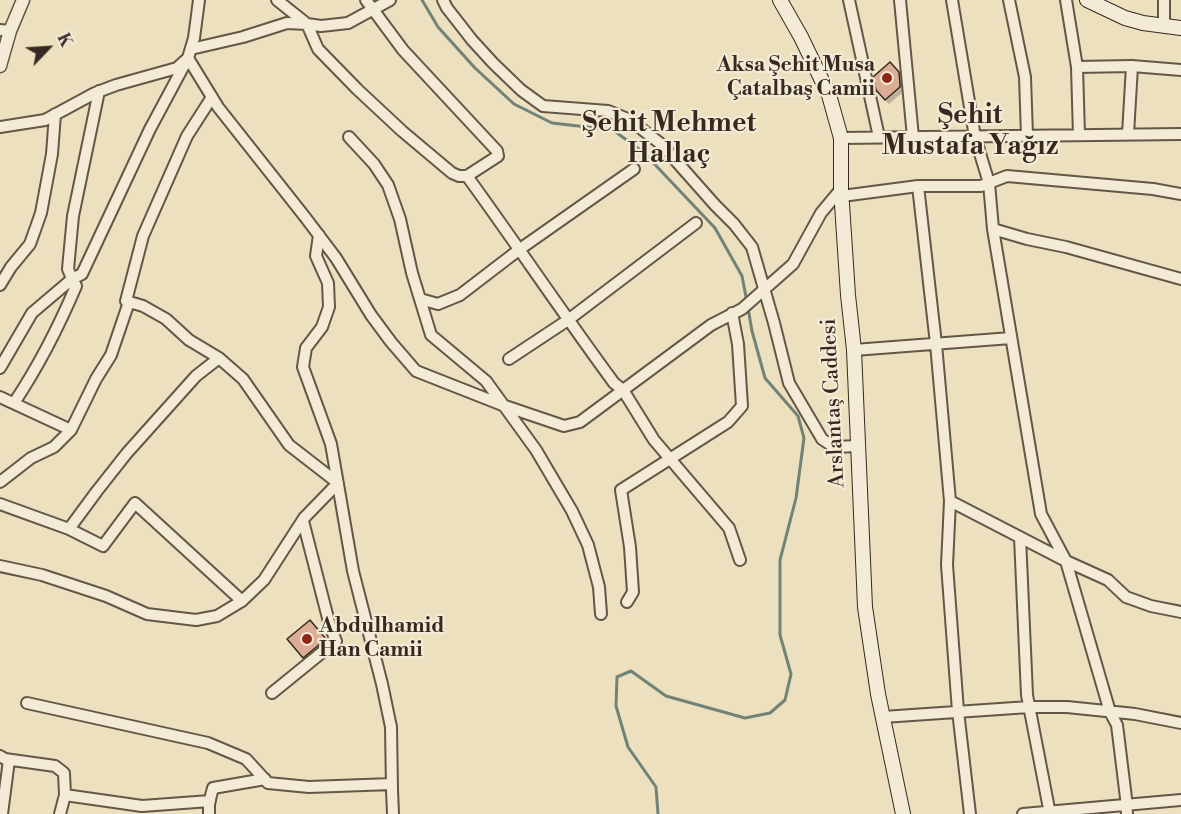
<!DOCTYPE html>
<meta charset="utf-8">
<style>
body{margin:0}
#map{position:relative;width:1181px;height:814px;overflow:hidden;background:#ece0be;font-family:"Libre Bodoni",serif}
canvas{display:block}
.north{position:absolute;left:18px;top:18px;width:60px;height:60px;-webkit-text-stroke:4px #f3ebd5;paint-order:stroke;rotate:65deg;font-size:16px;font-weight:700;line-height:24px;text-align:center;color:#352921}
.north::after{content:'';display:block;margin:auto;width:21px;height:27px;background:#352921;clip-path:polygon(50% 0,100% 100%,50% 72%,0 100%)}
</style>
<div id="map">
<canvas width="1181" height="814"></canvas>
<div class="north">K</div>
</div>
<script>
const ctx = document.querySelector('canvas').getContext('2d');
ctx.lineJoin = 'round';
function fillPath(path, color) { ctx.fillStyle = color; ctx.fill(path, 'evenodd'); }
function strokePath(path, color, width, dash) { ctx.strokeStyle = color; ctx.lineWidth = width; ctx.lineCap = dash ? 'butt' : 'round'; ctx.setLineDash(dash || []); ctx.stroke(path); }
function label(font, color, halo, rows, align = 'center') {
  ctx.font = font + ' "Libre Bodoni",serif'; ctx.lineWidth = 4.5; ctx.setLineDash([]); ctx.textBaseline = 'middle'; ctx.strokeStyle = halo; ctx.fillStyle = color; for (const [text, x, y, turn = 0] of rows) {
    ctx.save(); ctx.translate(x, y); ctx.rotate((+turn || 0) * Math.PI / 180); ctx.textAlign = isNaN(turn) ? turn : align; if (halo) ctx.strokeText(text, 0, 0); ctx.fillText(text, 0, 0); ctx.restore();
  }
}
fillPath(new Path2D(`
 M898,73l4,6v14l-13,11 -8,-8z
 M310,622l18,23 -21,17 -15,-18z`), '#0003');
strokePath(new Path2D(`
 M422,0l16,27 37,41 39,36 38,19 61,7 30,22 72,76 27,48 5,26
 M658,814l-2,-27 -28,-40 -12,-41 1,-29 14,-6 35,25 79,22 25,-5 15,-13 6,-26 -11,-39v-75l16,-62 8,-60 -6,-22 -33,-38 -13,-47 -4,-23`), '#718277', 3);
const building = new Path2D(`
 M890,62l9,10 1,12v3l-15,13 -9,-10 -3,-13z
 M310,620l16,19 -23,19 -16,-19z`);
fillPath(building, '#ddac94');
strokePath(building, '#352921', 1.5);
const minor = new Path2D(`
 M277,0l30,24 11,25 39,40 45,42 50,42 7,3h8l31,-20 -1,-5 -94,-101 -37,-50
 M443,0l4,8 25,32 21,23 28,27 22,16 65,5 22,9 31,24 54,61 19,19 18,23 22,76 15,60 33,56 12,8 24,-1
 M849,0l30,137
 M900,0l13,137
 M952,0l23,137 14,46 4,46 48,285 25,47 44,151 7,13 9,73 1,16
 M1009,0l16,77 2,59
 M1066,0l11,67 2,68
 M1164,26v-26
 M0,30l10,1
 M191,49l52,-12 44,-14 20,1 14,2 27,-3 42,-23
 M1077,67l55,-1 49,4
 M99,91l-26,125 -5,53 4,10 10,-5 68,-145 38,-71 30,49 87,110 31,41 35,57 20,27 25,29 89,35 59,20 16,-4 131,-97 31,-16 51,-45 28,-51 20,-24
 M0,127l45,-7 50,-27 21,-8 61,-17 11,-10 6,-20 5,-38
 M1128,134l4,-68
 M349,137l25,27 14,21 12,34 12,54 19,62 55,46 50,69 36,61 16,34 11,42 2,27
 M841,138l340,-4
 M467,176c50,69 97,139 147,207l9,7 31,50 75,88 11,32
 M918,186l18,158 14,157 -3,64 11,146 12,103
 M842,196l76,-10h63l26,-10 146,13 28,5
 M993,229l34,10 39,8 115,32
 M319,235l-3,21 12,27 1,24 -7,20 -16,21 -3,19 28,77 22,127 29,113 9,43 1,63 1,24
 M0,285l11,-18 19,-23 11,-31 11,-59 3,-40
 M420,299l18,5 22,-9 60,-46 114,-80
 M854,350l157,-12
 M509,359l59,-39 128,-97
 M0,368l32,-55 40,-34 4,7c-17,40 -38,81 -62,117
 M0,397l71,33
 M0,482l31,-24 23,-11 17,-17 25,-51 15,-24 18,-53
 M950,501l116,60 42,19 18,17 25,9 30,6
 M0,504l69,25 28,-38 30,-38 69,-77 23,-18
 M69,529l34,17 32,-43 107,98
 M1020,537l7,158 23,119
 M0,566l42,9 64,21 41,18 49,6 21,-4 25,-15 22,-21 40,-62 34,-35 -49,-38 -46,-66 -24,-21 -30,-18 -23,-21 -23,-13 -17,-5 17,-65 44,-100 25,-39
 M627,602l6,-10 -3,-45 -9,-57 107,-68 14,-16 -4,-62 -6,-31
 M272,693l64,-52 -6,-15 -27,-105
 M27,703l181,40 38,16 22,24 41,4 83,-3
 M883,717l146,-10h38l68,7 46,9
 M0,756l5,3 50,7 9,7 1,22 -5,19
 M65,795l77,11 68,-5
 M2,814l7,-54
 M209,814v-11l4,-15 52,-9
 M1023,814l158,-14`);
const tertiary = new Path2D(`
 M0,66l10,-35 13,-31`);
const secondary = new Path2D(`
 M780,0l21,37 28,58 12,43v51l7,106 6,55 11,257 13,87 25,120
 M1087,0l38,18 18,5 38,5`);
strokePath(minor, '#635748', 14);
strokePath(tertiary, '#635748', 15);
strokePath(secondary, '#352921', 16);
strokePath(minor, '#f3ebd5', 10);
strokePath(tertiary, '#f3ebd5', 12);
strokePath(secondary, '#f3ebd5', 14);
for (const [x, y, r, color] of [
 [887,78,6,"#8f2418"],
 [307,639,6,"#8f2418"]
]) { const dot = new Path2D(); dot.arc(x, y, r, 0, 2 * Math.PI); ctx.fillStyle = color; ctx.fill(dot); strokePath(dot, '#f3ebd5', 2); }
label('bold 21px', '#352921', '#f3ebd5', [
 ["Aksa Şehit Musa",875,66],
 ["Çatalbaş Camii",875,90],
 ["Abdulhamid",319,627,"left"],
 ["Han Camii",319,651,"left"]
], 'right');
label('21px', '#352921', '#f3ebd5', [
 ["Arslantaş Caddesi",834,403,-93]
]);
label('bold 27px', '#352921', '#f3ebd5', [
 ["Şehit",970,117],
 ["Mustafa Yağız",970,148],
 ["Şehit Mehmet",669,125],
 ["Hallaç",669,156]
]);
</script>
